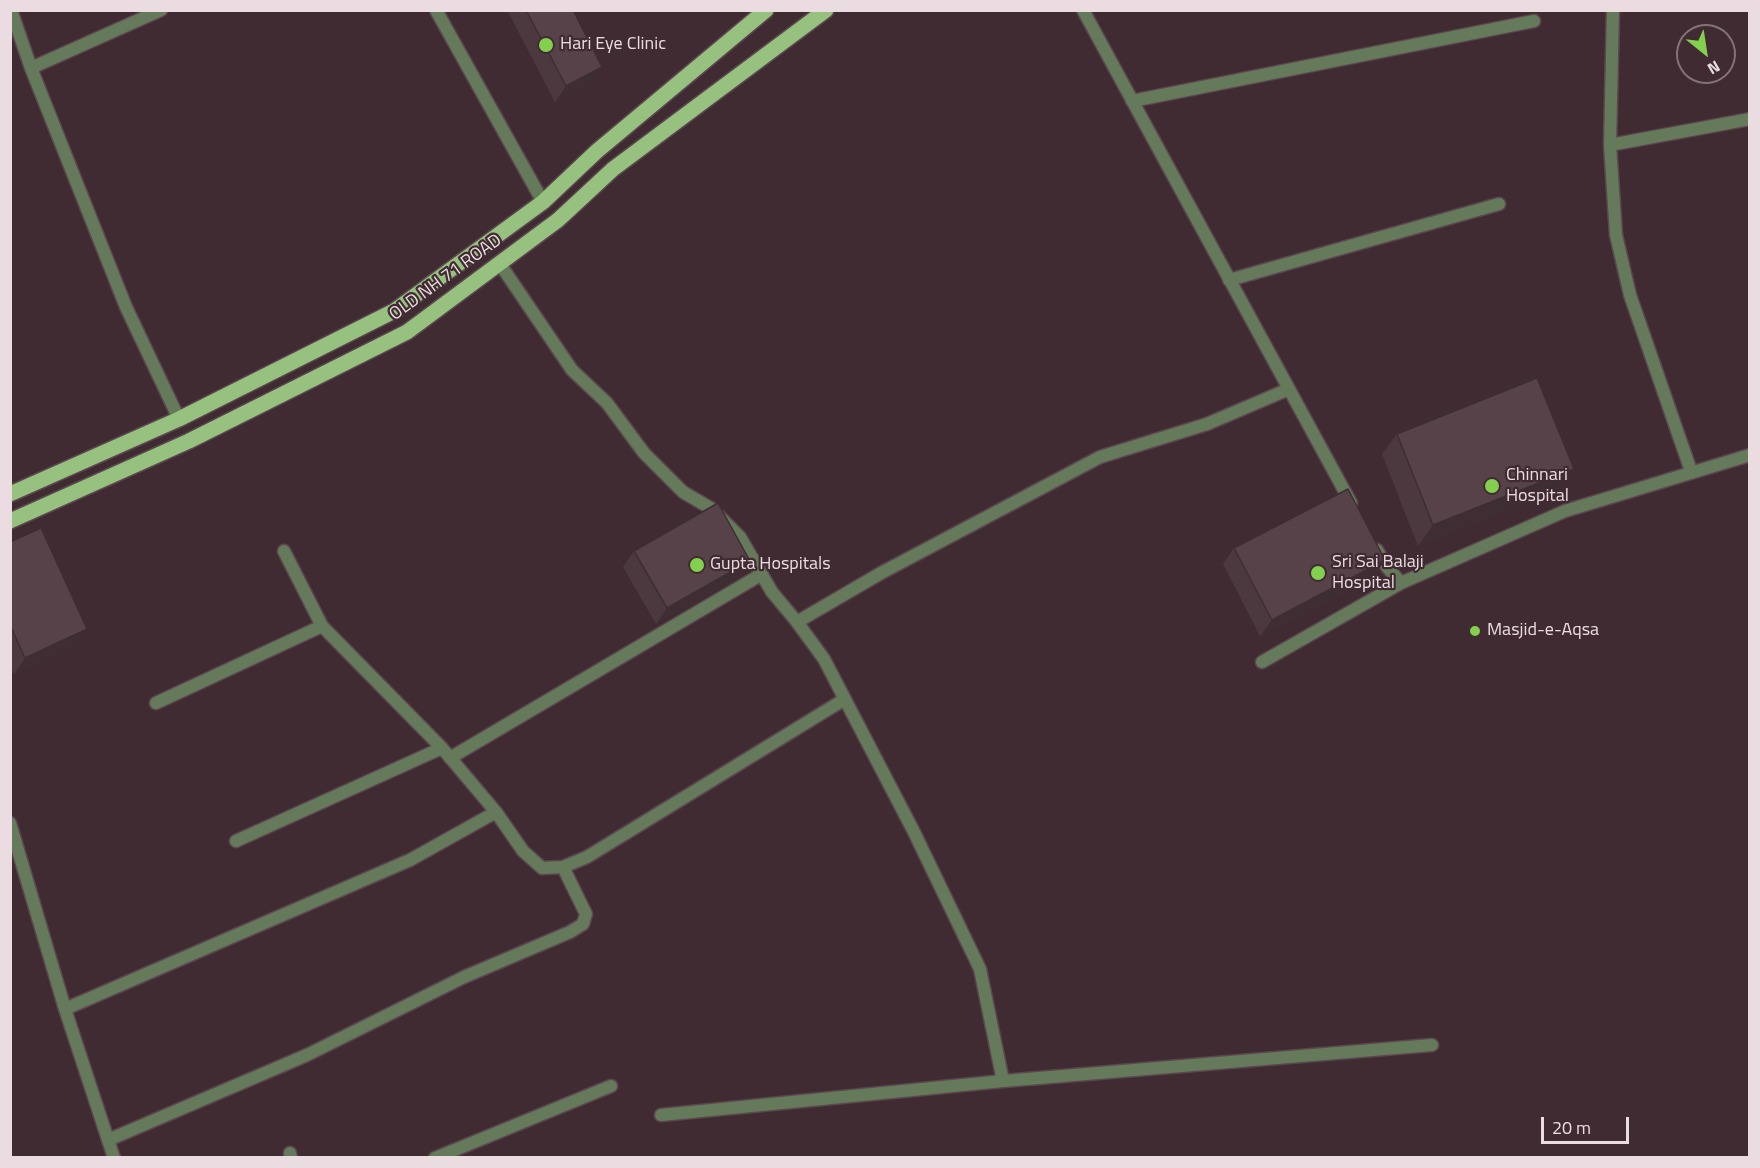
<!DOCTYPE html>
<style>
body{margin:0}
#map{position:relative;width:1760px;height:1168px;overflow:hidden;background:#402b33;font-family:"Titillium Web",sans-serif}
canvas{display:block}
.frame{position:absolute;inset:0;border:12px solid #eadce1;pointer-events:none}
.north{position:absolute;left:1676px;top:24px;width:60px;height:60px;box-sizing:border-box;background:#402b33;border:2px solid #847279;border-radius:50%;rotate:150deg;font-size:16px;font-weight:700;line-height:24px;text-align:center;color:#eadce1}
.north::after{content:'';display:block;margin:auto;width:21px;height:27px;background:#83d04f;clip-path:polygon(50% 0,100% 100%,50% 72%,0 100%)}
.scale{position:absolute;left:1541px;top:1117px;width:88px;height:27px;box-sizing:border-box;border:3px solid #eadce1;border-top:0;padding-left:8px;font-size:18px;line-height:21px;white-space:nowrap;color:#eadce1;-webkit-text-stroke:4px #402b33;paint-order:stroke}
</style>
<div id="map">
<canvas width="1760" height="1168"></canvas>
<div class="frame"></div>
<div class="north">N</div>
<div class="scale">20 m</div>
</div>
<script>
const ctx = document.querySelector('canvas').getContext('2d');
ctx.lineJoin = 'round';
function strokePath(path, color, width, dash) { ctx.strokeStyle = color; ctx.lineWidth = width; ctx.lineCap = dash ? 'butt' : 'round'; ctx.setLineDash(dash || []); ctx.stroke(path); }
function fillPath(path, color) { ctx.fillStyle = color; ctx.fill(path, 'evenodd'); }
function label(font, color, halo, rows, align = 'center') {
  ctx.font = font + ' "Titillium Web",sans-serif'; ctx.lineWidth = 4.5; ctx.setLineDash([]); ctx.textBaseline = 'middle'; ctx.strokeStyle = halo; ctx.fillStyle = color; for (const [text, x, y, turn = 0] of rows) {
    ctx.save(); ctx.translate(x, y); ctx.rotate((+turn || 0) * Math.PI / 180); ctx.textAlign = isNaN(turn) ? turn : align; if (halo) ctx.strokeText(text, 0, 0); ctx.fillText(text, 0, 0); ctx.restore();
  }
}
const street = new Path2D(`
 M11,10l20,58 95,239 53,112
 M436,10l107,192
 M1083,10l268,493
 M1613,10l-3,135 6,90 14,60 61,176
 M31,68l130,-58
 M1132,101l402,-80
 M1610,145l140,-26
 M500,264l72,106 35,33 37,50 39,39 29,17 28,28 32,55 25,30 27,37 90,173 66,137 23,112 429,-36
 M1229,280l270,-76
 M1377,550l10,17 14,16 164,-72 185,-56
 M284,551l38,75 120,122 54,64 27,39 19,17 21,-1 24,-10 258,-158
 M797,622l84,-49 219,-116 107,-33 82,-35
 M1262,662l139,-79
 M156,703l166,-77
 M450,758l312,-184
 M10,823l55,186 49,149
 M236,841l206,-93
 M65,1009l345,-149 86,-48
 M661,1115l342,-34
 M108,1140l199,-85 157,-78 106,-45 13,-8 3,-10 -23,-47
 M290,1153l1,5
 M435,1158l176,-72`);
const primary = new Path2D(`
 M10,494l169,-75 215,-108 149,-109 54,-51 169,-141
 M10,521l179,-80 218,-109 151,-112 55,-51 213,-159`);
strokePath(street, '#5b474f', 15);
strokePath(primary, '#5b474f', 18);
strokePath(street, '#657a5a', 12);
strokePath(primary, '#96c17e', 15);
fillPath(new Path2D(`
 M507,10h66l18,73 -36,19z
 M1397,434l162,55 -141,57 -36,-92z
 M10,542l66,103 -62,29 -4,-8z
 M1234,548l151,12 -11,16 -114,60 -37,-72z
 M634,551l116,10 -11,16 -83,47 -33,-57z`), '#4c3940');
fillPath(new Path2D(`
 M602,67l-11,16 -36,19 11,-16z
 M1574,469l-15,20 -141,57 15,-21z
 M1385,560l-11,16 -114,60 12,-16z
 M750,561l-11,16 -83,47 11,-16z
 M87,629l-11,16 -62,29 11,-16z`), '#3e2e34');
const building = new Path2D(`
 M526,10h47l29,57 -36,19z
 M1537,378l37,91 -141,56 -36,-91z
 M1348,489l37,71 -113,60 -38,-72z
 M718,503l32,58 -83,47 -33,-57z
 M41,528l46,101 -62,29 -15,-33v-83z`);
fillPath(building, '#58424a');
strokePath(building, '#3e2e34', 1.5);
for (const [x, y, r, color] of [
 [546,45,8,"#83d04f"],
 [1492,486,8,"#83d04f"],
 [697,565,8,"#83d04f"],
 [1318,573,8,"#83d04f"],
 [1475,631,6,"#83d04f"]
]) { const dot = new Path2D(); dot.arc(x, y, r, 0, 2 * Math.PI); ctx.fillStyle = color; ctx.fill(dot); strokePath(dot, '#402b33', 2); }
label('18px', '#eadce1', '#402b33', [
 ["Hari Eye Clinic",560,45],
 ["Chinnari",1506,476],
 ["Hospital",1506,497],
 ["Sri Sai Balaji",1332,563],
 ["Hospital",1332,584],
 ["Gupta Hospitals",710,565],
 ["Masjid-e-Aqsa",1487,631]
], 'left');
label('18px', '#eadce1', '#402b33', [
 ["OLD NH 71 ROAD",446,278,-36]
]);
</script>
